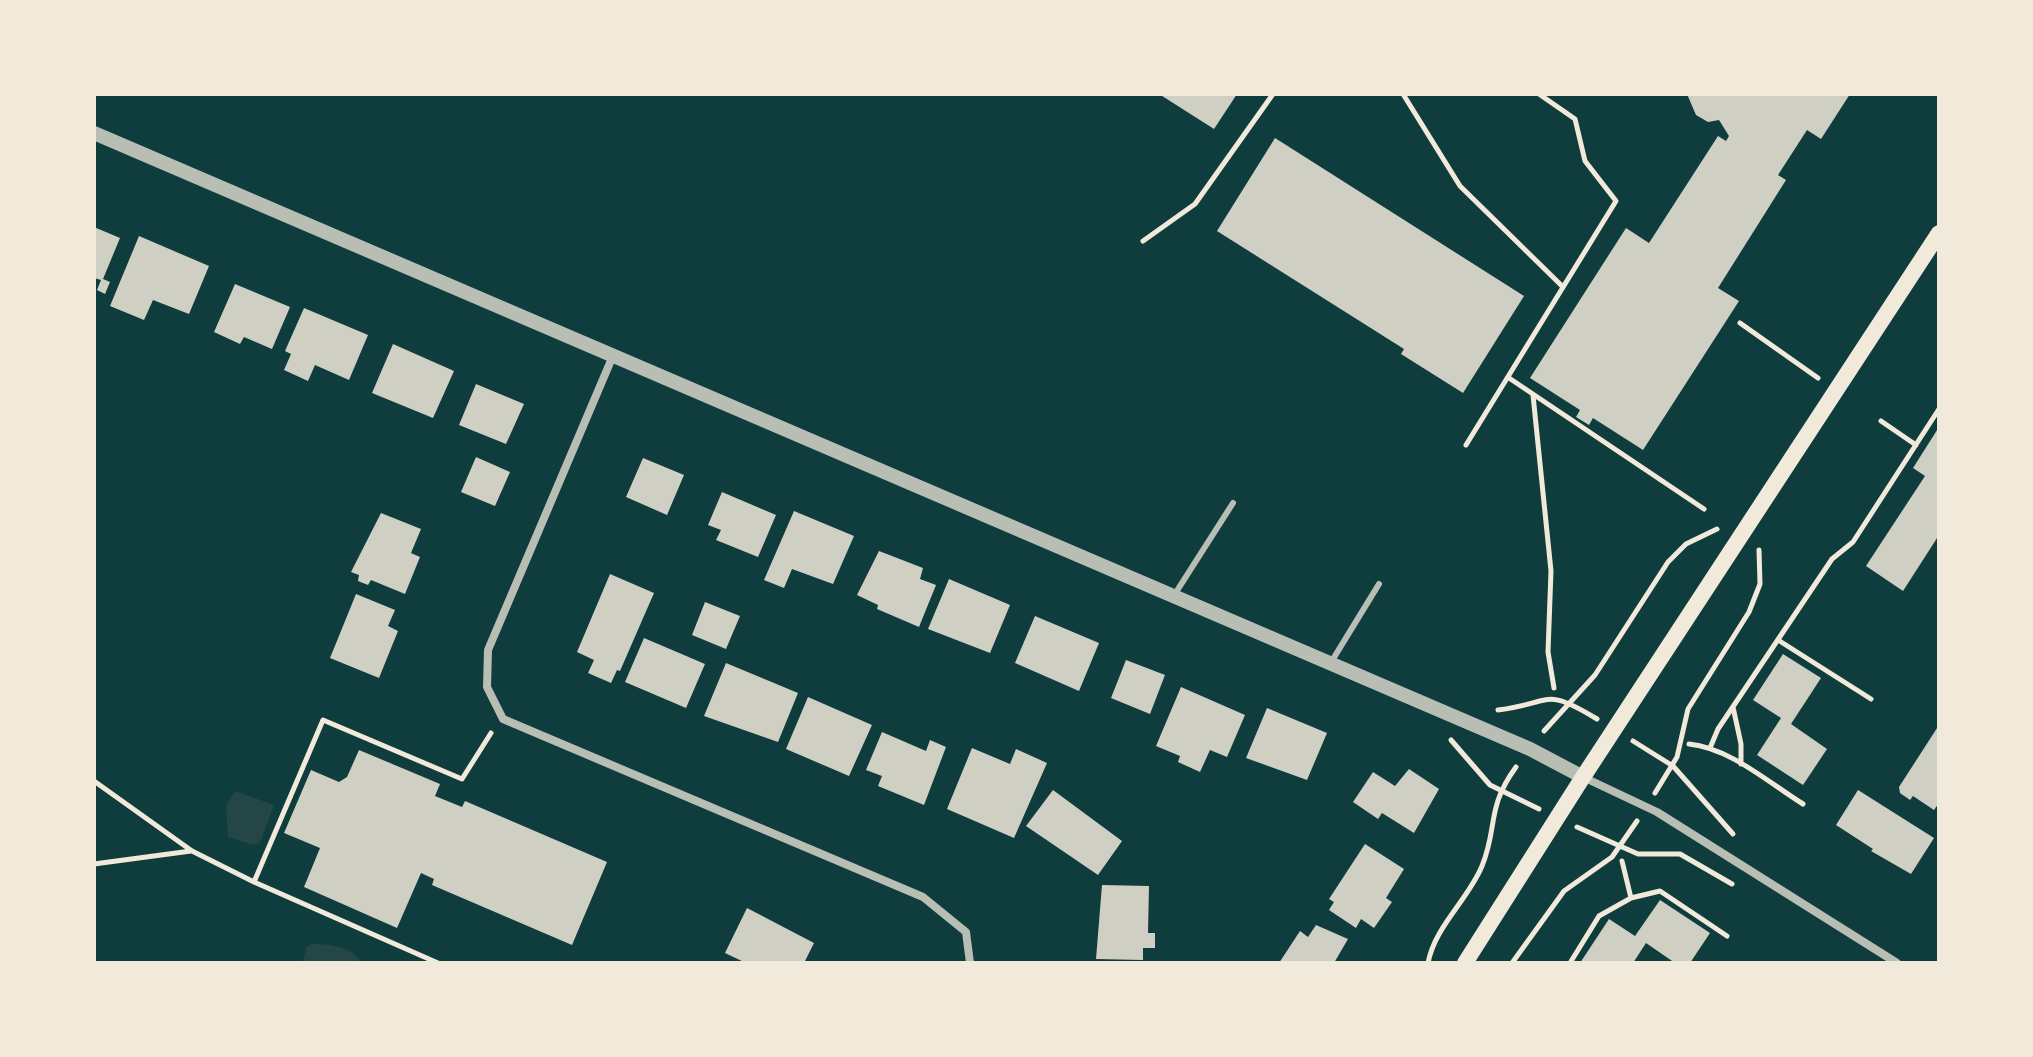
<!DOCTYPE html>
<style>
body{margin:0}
#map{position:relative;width:2033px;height:1057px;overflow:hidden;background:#0f3d3e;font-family:"Archivo Narrow",sans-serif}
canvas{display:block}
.frame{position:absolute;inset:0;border:96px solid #f1e9da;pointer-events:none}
</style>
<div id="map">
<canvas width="2033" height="1057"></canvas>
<div class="frame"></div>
</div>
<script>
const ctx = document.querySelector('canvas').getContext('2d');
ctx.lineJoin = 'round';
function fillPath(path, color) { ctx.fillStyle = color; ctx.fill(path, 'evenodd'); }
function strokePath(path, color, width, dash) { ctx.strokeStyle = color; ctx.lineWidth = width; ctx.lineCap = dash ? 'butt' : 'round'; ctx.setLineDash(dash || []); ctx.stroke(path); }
fillPath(new Path2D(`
 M235,791l39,14 -14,38 -7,2 -25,-8 -2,-32z
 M311,944c18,0 41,2 51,19h-59l3,-15z`), '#244646');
fillPath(new Path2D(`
 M1159,94h78l-23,35z
 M1687,94h163l-29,45 -14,-9 -29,45 8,5 -68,108 21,13 -96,149 -50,-32 -4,7 -13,-8 4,-7 -50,-32 96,-150 23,15 69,-107 8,5 3,-5 -10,-16 -11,2 -12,-7z
 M1275,138l249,158 -61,97 -62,-39 3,-5 -187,-118z
 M94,227l26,11 -17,41 7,3 -5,12 -8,-4 4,-10 -7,-2z
 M139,236l70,30 -20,48 -36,-14 -9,20 -34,-14z
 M235,284l55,23 -18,42 -28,-12 -4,7 -26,-12z
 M304,308l64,27 -19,45 -34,-15 -7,16 -24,-11 7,-16 -6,-3z
 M393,344l61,27 -21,47 -61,-25z
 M476,384l48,20 -18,40 -47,-19z
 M1939,427v108l-36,56 -37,-25 59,-90 -12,-8z
 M476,457l34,15 -15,34 -34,-14z
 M643,458l41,17 -17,40 -41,-18z
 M722,492l54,23 -18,42 -42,-17 5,-10 -13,-5z
 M794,511l60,25 -21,48 -41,-15 -8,19 -20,-8z
 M381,513l40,16 -10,24 9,4 -15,37 -34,-14 -3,5 -10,-4 1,-6 -8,-3z
 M879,551l44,17 -3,11 16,6 -17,42 -42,-18 1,-4 -21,-10z
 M610,574l44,19 -34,78 -3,-1 -6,13 -23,-10 6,-13 -17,-8z
 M949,579l61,26 -20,48 -62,-24z
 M356,594l39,16 -7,16 10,5 -19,47 -49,-20z
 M705,602l35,14 -14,33 -34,-14z
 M1035,616l64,27 -20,48 -64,-28z
 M644,638l61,26 -19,44 -61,-26z
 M1783,654l38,24 -30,46 36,25 -24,36 -46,-30 24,-37 -28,-18z
 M1126,660l39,15 -15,39 -39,-16z
 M726,663l72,30 -20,49 -74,-26z
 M1181,687l64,28 -18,42 -17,-7 -10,22 -22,-10 2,-6 -24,-10z
 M808,697l64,28 -23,51 -63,-27z
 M1267,708l60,25 -20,47 -61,-22z
 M1939,725v78l-5,7 -21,-14 -3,4 -10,-7 -1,-6z
 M882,732l44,19 4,-11 16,7 -22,58 -46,-19 4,-10 -16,-6z
 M972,748l38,16 6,-15 31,14 -33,75 -67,-29z
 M359,750l81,34 -5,12 27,11 3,-6 142,61 -35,83 -140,-60 2,-6 -13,-6 -24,55 -93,-41 16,-39 -36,-15 27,-63 28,12 8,-5z
 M1409,769l30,20 -25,44 -32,-20 -4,6 -25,-17 20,-30 22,14z
 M1053,790l69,51 -24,34 -72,-49z
 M1858,790l76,48 -23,36 -40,-23 2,-2 -37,-24z
 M1365,844l39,25 -18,29 6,4 -18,26 -13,-9 -5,9 -27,-18 5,-8 -5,-3z
 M1102,885l47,1 -1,47h7v15h-12v12l-47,-1z
 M1660,900l50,33 -20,30h-15l-29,-20 -13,20h-53l29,-44 26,17z
 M747,908l67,35 -10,20h-58l-21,-10z
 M1316,925l32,14 -14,24h-55l21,-32 8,6z`), '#cfcfc3');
strokePath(new Path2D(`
 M1403,94l57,92 103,101
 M1143,241l52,-37 78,-110
 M1740,323l78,55
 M1509,378l195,131
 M1533,395l18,176 -3,81 6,36
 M1881,421l35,24
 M1466,445l150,-244 -31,-40 -10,-42 -36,-25
 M1778,640l93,59
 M1733,707l8,37v20
 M1498,710c55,-7 45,-24 99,9
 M1544,731l51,-56 73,-113 18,-18 31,-15
 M1451,740l39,45 49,24
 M1633,741l40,25 60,68
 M1689,744c41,4 80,39 114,60
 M1710,748l8,-19 114,-170 21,-17 86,-133
 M94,781l98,70 62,31
 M1655,793l22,-36 11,-48 61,-97 11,-28 -1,-34
 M1577,827l61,27h42l52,30
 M1622,861l9,37 29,-7 67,45
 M94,864l97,-13
 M438,963l-184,-81 69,-162 139,59 29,-46
 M1428,963c7,-37 40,-63 54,-97 16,-39 4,-58 34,-99
 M1512,963l52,-72 48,-34 25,-36
 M1570,963l29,-47 32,-18`), '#f1e9da', 5);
strokePath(new Path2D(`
 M1173,597l60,-94
 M1330,664l49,-80`), '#b8beb3', 6);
strokePath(new Path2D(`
 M612,358l-124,292 -1,37 16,32 420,178 43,35 4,31
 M1583,777l74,35 240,151`), '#b8beb3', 8);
strokePath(new Path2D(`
 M94,133l1436,616 53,28`), '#b8beb3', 14);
strokePath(new Path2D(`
 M1465,963l118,-186 356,-544`), '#f1e9da', 16);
</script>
